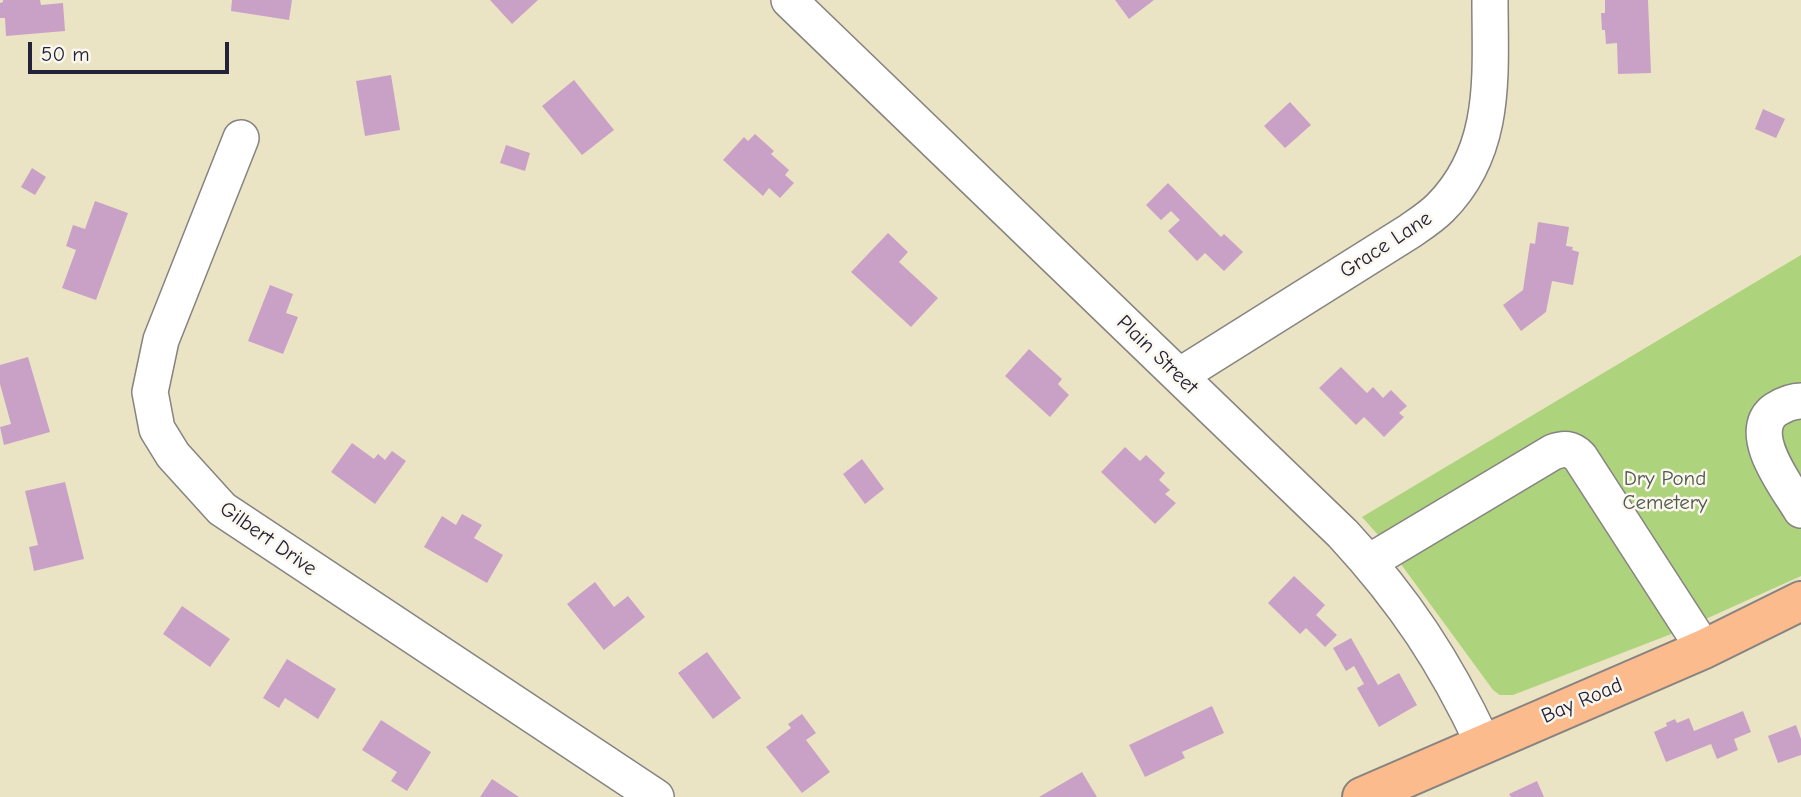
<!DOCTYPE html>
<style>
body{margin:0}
#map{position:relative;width:1801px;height:797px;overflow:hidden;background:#eae4c4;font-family:"Comic Neue",sans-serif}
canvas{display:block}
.scale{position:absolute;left:28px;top:42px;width:201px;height:32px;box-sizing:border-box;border:4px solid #22223b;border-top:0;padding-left:9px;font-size:21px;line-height:24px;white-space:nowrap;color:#22223b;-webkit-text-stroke:5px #fbf7ec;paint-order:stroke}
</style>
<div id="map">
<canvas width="1801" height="797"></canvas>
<div class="scale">50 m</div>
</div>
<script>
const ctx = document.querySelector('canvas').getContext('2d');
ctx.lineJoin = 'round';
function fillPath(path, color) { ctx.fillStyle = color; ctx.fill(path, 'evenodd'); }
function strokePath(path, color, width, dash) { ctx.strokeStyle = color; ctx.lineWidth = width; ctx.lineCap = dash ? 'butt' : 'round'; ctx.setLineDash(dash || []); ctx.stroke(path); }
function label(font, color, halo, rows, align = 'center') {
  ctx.font = font + ' "Comic Neue",sans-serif'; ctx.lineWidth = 5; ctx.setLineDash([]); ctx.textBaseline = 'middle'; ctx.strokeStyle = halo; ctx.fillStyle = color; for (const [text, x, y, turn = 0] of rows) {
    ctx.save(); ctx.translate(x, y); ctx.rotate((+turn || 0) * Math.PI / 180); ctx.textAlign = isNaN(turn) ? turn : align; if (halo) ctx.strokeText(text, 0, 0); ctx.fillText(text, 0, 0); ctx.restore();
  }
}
fillPath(new Path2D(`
 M1801,255v321l-122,55 -166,64h-13l-7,-5 -106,-145 -25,-28z`), '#add37d');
fillPath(new Path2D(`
 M3,0h37l1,5 22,-2 2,28 -59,5 -1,-18h-5v-15l3,-1z
 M232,0h60l-3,20 -58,-9z
 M490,0h48l-26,24z
 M1115,0h39l-25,19z
 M1605,0h43l3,73 -33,1 -1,-31 -11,1 -1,-14h-3l-1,-17h4z
 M391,75l9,55 -35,6 -9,-55z
 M574,80l40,50 -32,25 -40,-49z
 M1290,102l21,23 -26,23 -21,-22z
 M1763,109l22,10 -9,19 -21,-9z
 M755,134l19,17 -3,3 18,16 -4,5 9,8 -14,15 -11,-10 -6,8 -40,-36 21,-23 4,4z
 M506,145l24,8 -5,18 -25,-8z
 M32,168l14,9 -11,18 -14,-8z
 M1168,183l53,54 3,-3 19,18 -19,19 -19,-18 -8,8 -29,-30 12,-11 -9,-9 -10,9 -15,-15z
 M95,201l33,12 -32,87 -34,-12 14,-38 -10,-4 7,-21 12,4z
 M1538,222l31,5 -3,19 7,1 -1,3 7,2 -6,33 -21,-4 -6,31 -25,19 -18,-26 20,-15 7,-47 5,1z
 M888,233l20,19 -9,10 39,36 -27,29 -60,-55z
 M270,285l23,9 -7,19 12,4 -15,37 -35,-13z
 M1029,349l33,30 -4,5 11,11 -19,22 -45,-41z
 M28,357l22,75 -46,13 -4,-18 11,-3 -11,-40v-19z
 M1341,367l26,26 6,-6 10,11 8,-8 16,16 -8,7 5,4 -20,20 -20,-20 -8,8 -37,-37z
 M352,443l22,16 4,-5 7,6 7,-9 14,10 -31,43 -44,-32z
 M1125,447l15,14 6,-6 19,18 -6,7 11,10 -5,4 11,9 -21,21 -54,-52z
 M862,459l22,30 -19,15 -22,-30z
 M65,482l19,77 -50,12 -5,-24 9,-2 -13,-54z
 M462,514l20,11 -8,13 29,17 -16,28 -63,-36 18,-31 14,9z
 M1294,576l31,29 -9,10 21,20 -12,12 -19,-19 -6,6 -32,-31z
 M595,582l19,25 14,-11 17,21 -41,33 -37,-46z
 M182,606l48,33 -20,28 -47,-33z
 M1351,638l27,47 21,-12 18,32 -38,22 -22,-39 7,-4 -10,-18 -8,5 -13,-23z
 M707,652l34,46 -28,21 -35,-46z
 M287,659l49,30 -18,30 -33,-21 -6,10 -16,-10z
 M1212,706l12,27 -42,19 3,6 -40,19 -16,-32z
 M1743,711l8,21 -17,7 4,11 -21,9 -6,-15 -45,18 -12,-30 13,-6 -1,-3 9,-4 2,4 12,-5 5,13z
 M802,714l14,19 -10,7 24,32 -28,21 -36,-46 25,-19 -3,-4z
 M381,720l50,32 -24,39 -16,-10 6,-9 -35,-22z
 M1796,725l5,14v16l-23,8 -10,-27z
 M1082,772l15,25h-58z
 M492,779l27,18h-39z
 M1537,781l7,16h-33l-2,-3z`), '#c9a1c7');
const minor = new Path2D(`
 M789,0l554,534c62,67 102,128 140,209
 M241,138l-80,202 -11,52 7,37 16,26 49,54 434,288
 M1179,376l231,-145c10,-7 21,-14 30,-23 58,-58 50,-133 50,-208
 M1801,401c-10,0 -18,4 -26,9 -31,23 13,78 26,100
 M1369,562l184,-110c11,-4 18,-4 27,5l124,192`);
const major = new Path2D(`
 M1362,797l342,-148 97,-48`);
strokePath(minor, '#868380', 38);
strokePath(major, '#868380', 42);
strokePath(minor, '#fff', 35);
strokePath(major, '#fbbb8d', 38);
label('21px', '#22223b', '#fbf7ec', [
 ["Grace Lane",1386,245,-33],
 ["Plain Street",1157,355,44],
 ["Gilbert Drive",268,539,35],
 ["Bay Road",1582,701,-23]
]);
label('21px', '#4c574f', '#fbf7ec', [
 ["Dry Pond",1665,479],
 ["Cemetery",1665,503]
]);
</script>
